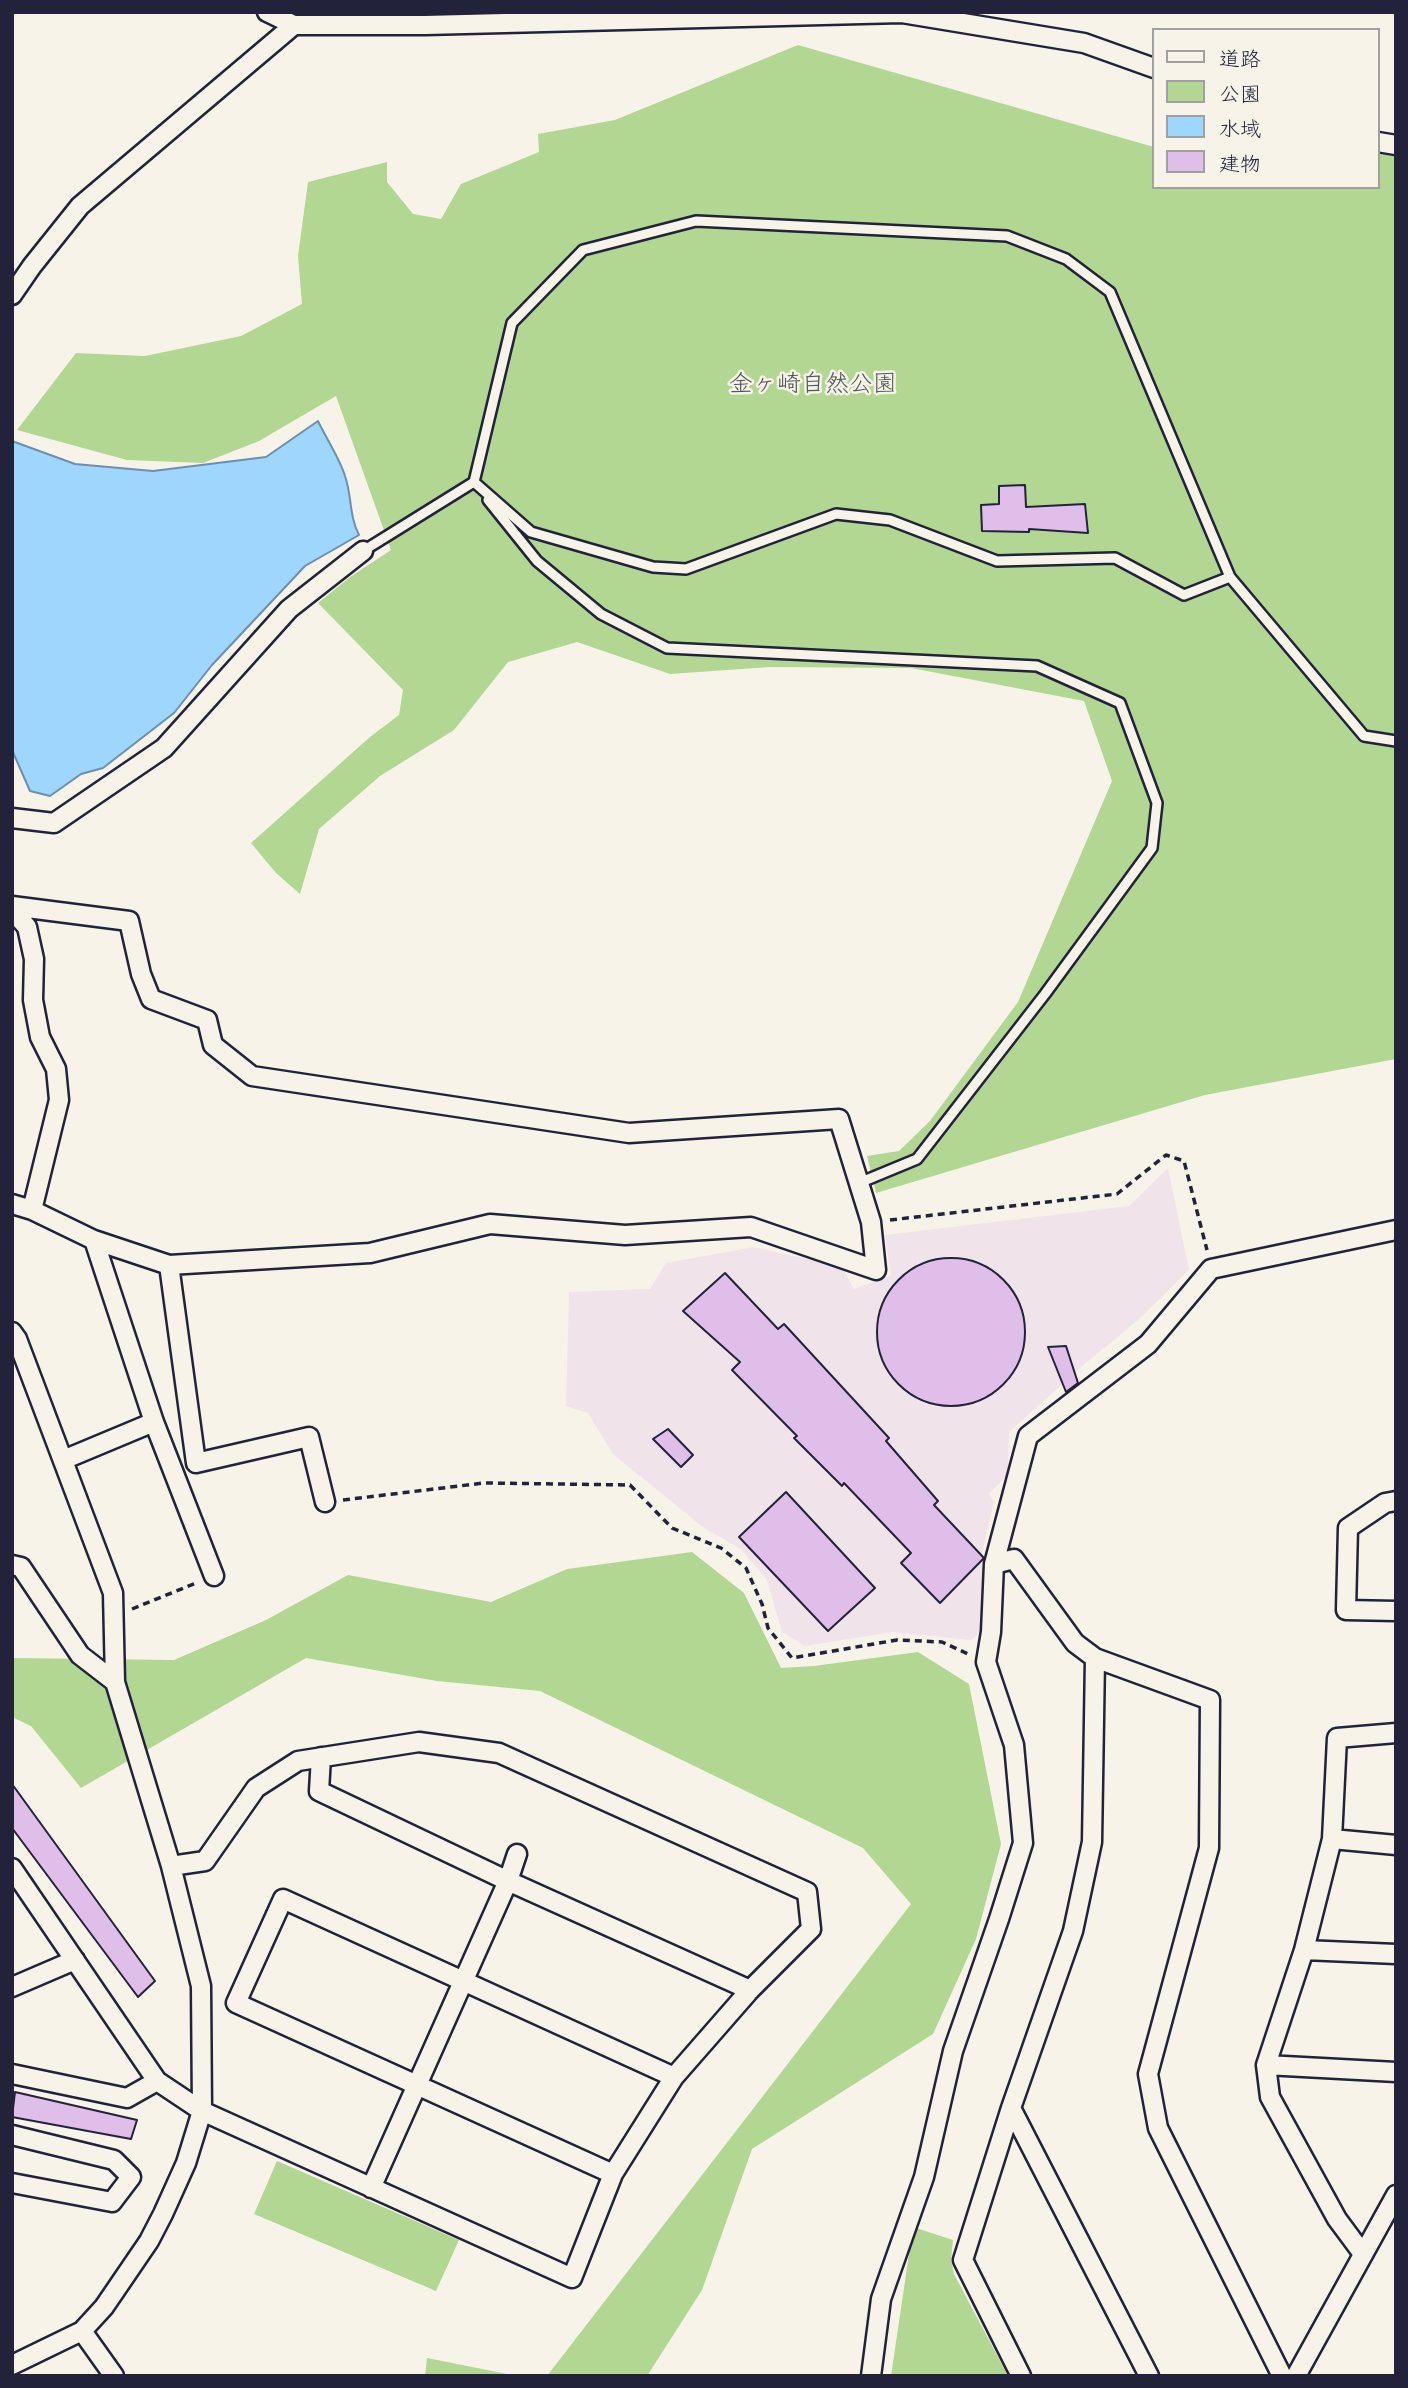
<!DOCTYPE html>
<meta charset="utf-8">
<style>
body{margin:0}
#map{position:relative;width:1408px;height:2388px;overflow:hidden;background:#f7f3e8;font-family:Caveat,"Klee One",sans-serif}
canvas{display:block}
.frame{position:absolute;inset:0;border:14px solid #22223b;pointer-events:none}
.legend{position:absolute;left:1152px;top:28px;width:228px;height:161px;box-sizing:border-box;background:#f7f3e8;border:2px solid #a29fa3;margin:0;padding:9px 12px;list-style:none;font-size:21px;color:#22223b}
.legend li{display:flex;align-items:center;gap:14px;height:35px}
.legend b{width:35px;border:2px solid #a29fa3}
</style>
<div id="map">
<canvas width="1408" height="2388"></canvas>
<div class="frame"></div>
<ul class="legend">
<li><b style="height:9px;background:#f7f3e8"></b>道路</li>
<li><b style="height:19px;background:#b1d793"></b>公園</li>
<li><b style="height:19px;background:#9ed6fe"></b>水域</li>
<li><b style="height:19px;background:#e0beea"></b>建物</li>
</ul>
</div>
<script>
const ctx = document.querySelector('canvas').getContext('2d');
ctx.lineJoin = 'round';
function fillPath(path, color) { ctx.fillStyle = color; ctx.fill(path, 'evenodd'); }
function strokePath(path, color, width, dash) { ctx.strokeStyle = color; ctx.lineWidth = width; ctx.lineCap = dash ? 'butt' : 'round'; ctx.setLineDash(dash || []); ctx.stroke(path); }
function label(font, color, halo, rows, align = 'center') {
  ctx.font = font + ' Caveat,"Klee One",sans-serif'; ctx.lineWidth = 5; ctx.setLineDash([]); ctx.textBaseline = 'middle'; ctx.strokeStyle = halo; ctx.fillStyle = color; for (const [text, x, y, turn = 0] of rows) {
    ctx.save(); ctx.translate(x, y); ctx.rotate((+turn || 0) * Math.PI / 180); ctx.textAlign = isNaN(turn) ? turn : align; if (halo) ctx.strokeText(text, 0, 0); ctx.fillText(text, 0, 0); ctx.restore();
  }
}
fillPath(new Path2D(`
 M1168,1168l21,102 -51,50 -51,42 -78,70 -1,42 -19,20 5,7 -12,52v79l-11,8 -78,-8 -88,14 -23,-14 -15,-52 -26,-31 -37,-21 -91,-74 -25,-41 -22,-7 3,-114 81,-3 16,-26 88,-16 88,20 12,22 37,-14 -6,-40 244,-29z`), '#f0e3e9');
fillPath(new Path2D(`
 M798,45l356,102v40h224v-38l18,4v906l-191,36 -329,98 -9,-37 32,-5 31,-30 88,-119 94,-221 -28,-80 -173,-33 -141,-1 -100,7 -93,-32 -69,20 -54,68 -74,46 -61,53 -19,65 -24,-21 -25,-30 119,-106 29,-22 4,-25 -85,-87 32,-26 41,-27 -55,-154 -77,45 -56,22 -76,-3 -110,-30 59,-77 69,3 96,-20 61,-32 -4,-48 10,-74 79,-20v20l26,32 28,5 20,-35 78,-32 -1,-18 77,-14z
 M692,1552l52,41 37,75 33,-2 104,-14 51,32 32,160 -25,95 -43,95 -181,115 -50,141 -55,86h-100l364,-472 -48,-56 -323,-157 -103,-10 -131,-23 -225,130 -50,-62 -19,-9v-59l162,2 92,-40 82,-45 143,27 76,-33z
 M277,2161l182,79 -23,51 -182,-77z
 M913,2227l40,13 -2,20 3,14 54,102h-117z
 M427,2358l90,18h-92z`), '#b1d793');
const water = new Path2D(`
 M318,421c8,17 22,38 27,55 7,20 4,40 14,59l-54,31 -93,99 -38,48 -71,55 -22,6 -31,22 -20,-5 -18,-41v-309l63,23 78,7 113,-14z`);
fillPath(water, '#9ed6fe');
strokePath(water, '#6c8eb0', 2);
const building = new Path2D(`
 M1025,485l1,22 59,-3 3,29 -59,-4v3l-47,-1 -1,-26 18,-1v-18z
 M877 1332a74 74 0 1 1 148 0a74 74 0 1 1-148 0Z
 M725,1273l53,56 6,-5 105,114 -3,3 52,60 -4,4 50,53 -44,45 -39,-40 10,-10 -67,-70 -2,3 -48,-48 3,-2 -65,-66 8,-8 -57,-51z
 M1066,1346l12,37 -12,9 -18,-45z
 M668,1429l25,26 -12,12 -28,-28z
 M786,1492l89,96 -47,43 -89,-94z
 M12,1784l143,197 -17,16 -126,-169z
 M15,2092l122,28 -6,19 -119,-22z`);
fillPath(building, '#e0beea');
strokePath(building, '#22223b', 2);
const service = new Path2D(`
 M488,500l49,61 64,53 66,34 370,18 83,37 37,100 -5,45 -107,146 -128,165 -58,24
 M363,551l111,-69 38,-159 71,-73 113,-29 311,15 59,23 44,33 120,285 -46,18 -69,-37 -118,3 -107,-41 -54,-6 -150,55 -33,-2 -122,-35 -57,-50
 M1230,577l134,159 32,5`);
const minor = new Path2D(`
 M267,12l27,13h131l477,-12 182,30 70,25
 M1378,142l18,3
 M12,295l20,-29 48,-60 214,-181
 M12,818l42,5 110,-75 125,-139 74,-58
 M12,906l117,15 12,53 10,25 56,21 6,25 39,31 377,57 210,-14 32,103 5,48 -125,-43 -126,8 -135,-11 -120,29 -201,12 -75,-25 -62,-30 -20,-6
 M12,910l15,17 7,32 -1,41 7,37 16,32 3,31 -27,110
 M94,1240l60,182 60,154
 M169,1265l27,198 113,-26 16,65
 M12,1332l5,7 96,254 2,89 56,184 30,120 1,125 -16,52 -23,51 -14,27 -45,66 -22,24 -70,34
 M63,1460l91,-38
 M1396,1501l-11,2 -37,25 -2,82 50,1
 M994,1564l20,-5 61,84 20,15
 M12,1565l9,2 59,88 35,27
 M321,1757l-2,34 189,90 242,109
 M1332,1839l64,6
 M12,1868l145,213 45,30 370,167 41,-104 61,-97 76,-87 61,-61 -4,-37 -308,-139 -80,-11 -121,19 -42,27 -51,73 -34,5
 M1304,1950l92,4
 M12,1987l63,-27
 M1266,2065l130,7
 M12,2074l115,24 30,-17
 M1011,2108l138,268
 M12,2135l102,25 17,17 -19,25 -100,-19
 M613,2174l-377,-171 47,-104 391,178
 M371,2188l137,-307 9,-27
 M1363,2254l-26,-35 -67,-122 -4,-32 38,-115 28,-111 5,-101 59,-5
 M82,2331l32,45
 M871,2376l10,-77 43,-122 29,-126 46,-132 24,-76 -9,-98 -28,-83 5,-30 3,-68 34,-128 120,-92 63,-75 185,-39
 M1021,2376l-58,-116 48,-152 62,-177 19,-89 3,-184 115,42 -1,148 -61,226 10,54 124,248
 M1296,2376l100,-181`);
strokePath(service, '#22223b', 14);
strokePath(minor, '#22223b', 23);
strokePath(new Path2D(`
 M890,1220l227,-26 49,-39 18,6 23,89
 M343,1500l141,-17 146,2 42,43 49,20 25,20 16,36 6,24 24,30 105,-18 45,2 26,12
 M132,1609l64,-26`), '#22223b', 3.5, [7, 5]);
strokePath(service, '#f7f3e8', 9);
strokePath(minor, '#f7f3e8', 18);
label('24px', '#4d5855', '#f7f3e8', [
 ["金ヶ崎自然公園",813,385]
]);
</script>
